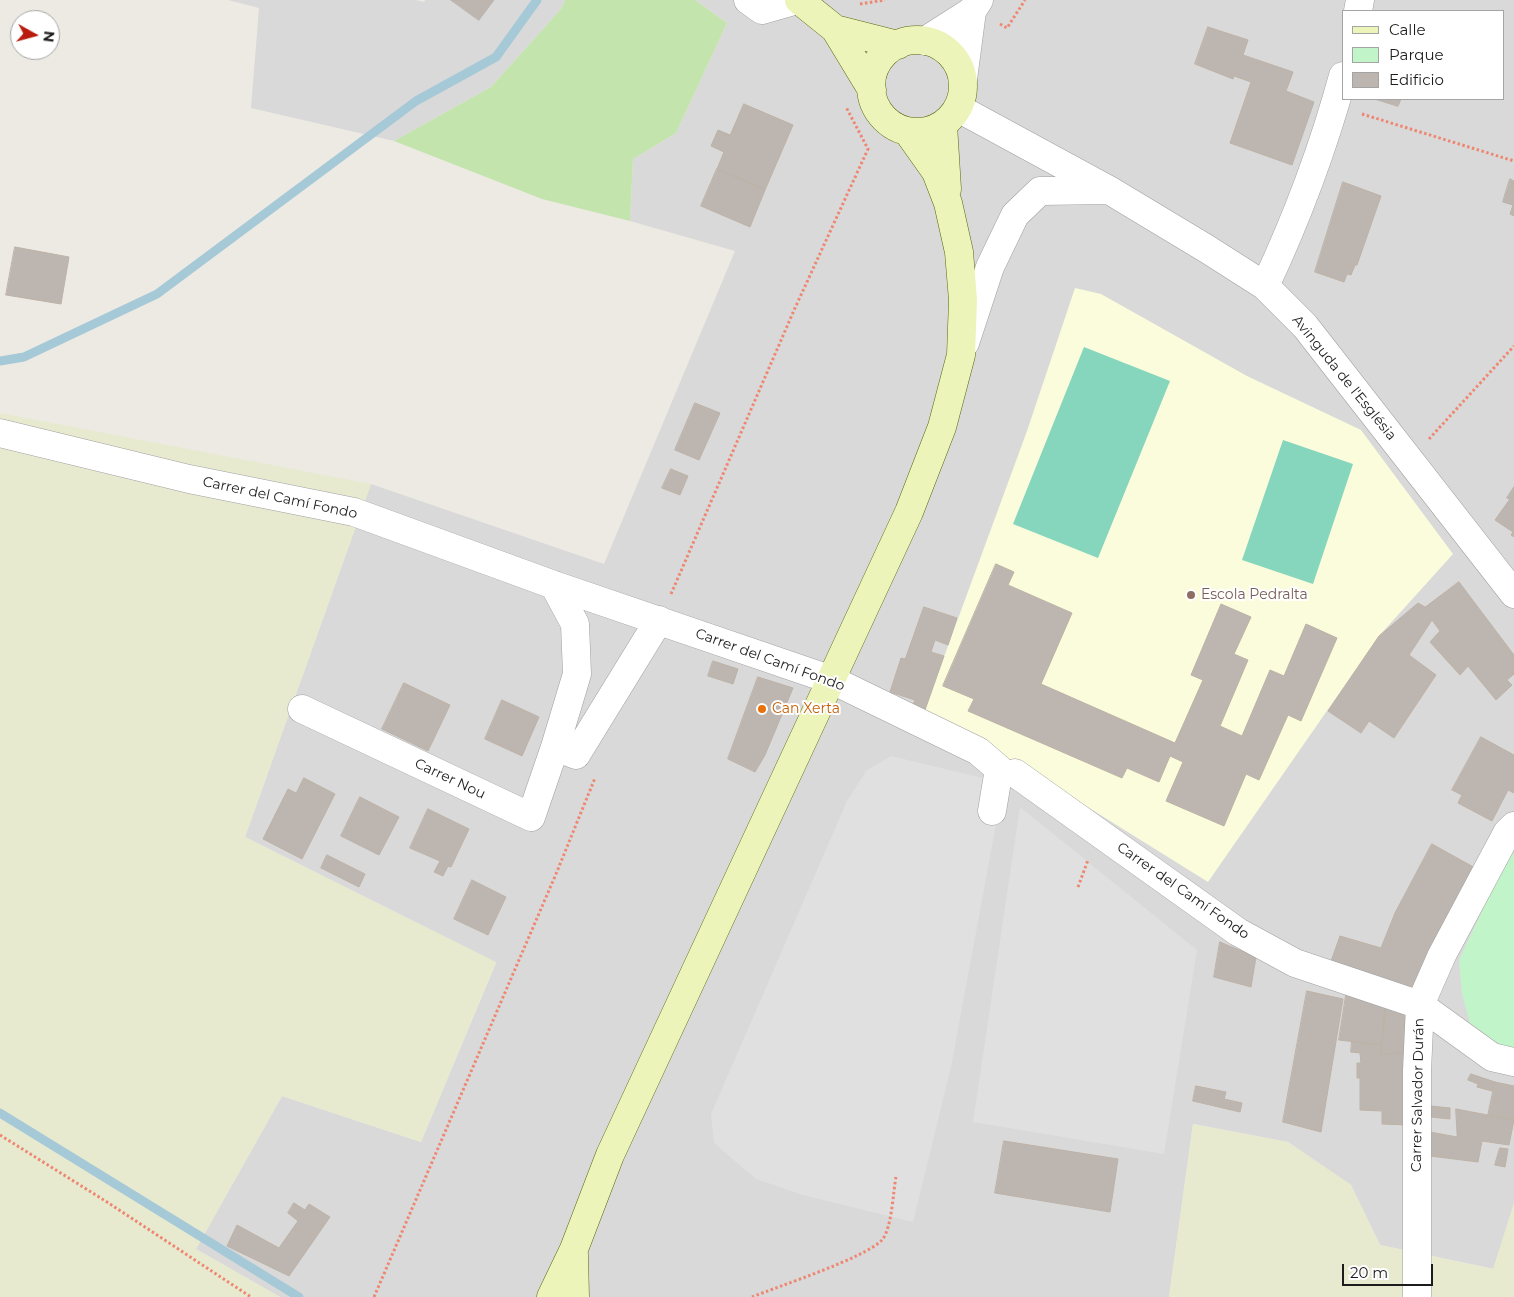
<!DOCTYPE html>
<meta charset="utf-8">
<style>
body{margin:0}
#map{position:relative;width:1514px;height:1297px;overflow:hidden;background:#edeae3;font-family:Montserrat,sans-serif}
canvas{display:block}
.legend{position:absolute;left:1342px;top:10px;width:162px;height:90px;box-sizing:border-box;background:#fff;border:1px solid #a4a4a4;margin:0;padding:6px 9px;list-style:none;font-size:15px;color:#1c1c1c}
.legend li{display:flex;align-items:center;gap:10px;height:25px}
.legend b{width:25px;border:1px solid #a4a4a4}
.north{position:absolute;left:10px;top:10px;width:50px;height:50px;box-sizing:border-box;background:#fff;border:1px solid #a4a4a4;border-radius:50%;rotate:97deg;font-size:14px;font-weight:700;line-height:20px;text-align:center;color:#1c1c1c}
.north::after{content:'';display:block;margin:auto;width:18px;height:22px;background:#b91b0f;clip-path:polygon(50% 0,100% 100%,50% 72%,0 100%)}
.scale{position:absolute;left:1342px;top:1264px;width:91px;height:22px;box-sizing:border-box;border:2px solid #1c1c1c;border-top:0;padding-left:6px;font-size:15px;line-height:18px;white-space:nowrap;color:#1c1c1c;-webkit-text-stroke:4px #fff;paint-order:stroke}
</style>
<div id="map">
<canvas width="1514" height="1297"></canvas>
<ul class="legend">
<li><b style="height:6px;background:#edf4b9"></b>Calle</li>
<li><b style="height:14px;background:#c2f4c9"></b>Parque</li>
<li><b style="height:14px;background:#bdb6b0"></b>Edificio</li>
</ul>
<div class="north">N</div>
<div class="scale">20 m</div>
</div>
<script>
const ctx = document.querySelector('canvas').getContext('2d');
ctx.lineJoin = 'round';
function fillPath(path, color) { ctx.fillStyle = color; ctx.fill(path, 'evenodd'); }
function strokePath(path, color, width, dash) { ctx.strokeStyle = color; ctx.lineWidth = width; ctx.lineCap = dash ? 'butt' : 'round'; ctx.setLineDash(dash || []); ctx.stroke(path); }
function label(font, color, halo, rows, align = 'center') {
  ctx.font = font + ' Montserrat,sans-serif'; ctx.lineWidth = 4; ctx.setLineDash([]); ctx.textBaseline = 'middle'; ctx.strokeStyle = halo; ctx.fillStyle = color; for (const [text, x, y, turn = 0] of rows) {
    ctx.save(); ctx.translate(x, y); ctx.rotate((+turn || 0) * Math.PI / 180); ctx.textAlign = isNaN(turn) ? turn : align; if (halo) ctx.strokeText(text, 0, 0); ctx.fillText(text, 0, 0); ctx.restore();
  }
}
fillPath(new Path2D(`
 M228,0h188l8,2 1,-2h140l-4,9 -70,78 -97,54 -143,-33 8,-100z
 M695,0h819v852l-12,17 12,186v148l-20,66 -114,-24 -29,-60 -63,-43 -95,-18 -24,173h-889l-84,-48 86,-153 139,46 75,-179 -251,-126 126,-353 233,80 131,-313 -105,-30 3,-62 43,-26 51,-110zM1343,11h160v88h-160z`), '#dad9d9');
fillPath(new Path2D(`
 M1075,288l26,6 146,82 114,54 92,124 -74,82 -171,246 -191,-119 -94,-49 104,-283z`), '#fafcdc');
fillPath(new Path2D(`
 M0,413l371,71 -126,353 251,125 -75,180 -139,-46 -86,153 84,48h-280z
 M1193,1124l95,18 63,43 29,60 113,24 21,-66v94h-345z`), '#e7eacf');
fillPath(new Path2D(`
 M565,0h130l32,23 -51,110 -43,26 -3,62 -88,-22 -148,-58 97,-54 70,-78z`), '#c3e4ac');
fillPath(new Path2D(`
 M1514,852v203l-44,-32 -8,-29 -3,-34 43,-91z`), '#c2f4c9');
fillPath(new Path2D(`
 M1084,347l86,34 -72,177 -85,-34z
 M1283,440l70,24 -40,120 -71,-24z`), '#86d6bd');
fillPath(new Path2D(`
 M891,756l100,24 8,28 -48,259 -38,155 -110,-27 -47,-16 -42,-36 -3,-29 136,-313 19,-30z
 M1020,807l177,143 -33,204 -191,-32z`), '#e0e0e0');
strokePath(new Path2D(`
 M0,361l24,-4 133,-63 259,-193 80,-44 41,-57
 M0,1113l299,184`), '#a6c9d7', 9);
const building = new Path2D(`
 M451,0h43l-15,20z
 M1208,27l40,13 -5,15 50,17 -7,19 28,11 -22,63 -62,-22 21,-61 -17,-6 -1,3 -38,-15z
 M1375,99h26l-3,7z
 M744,104l49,21 -28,65 -48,-21 7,-17 -13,-6 7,-16 12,5z
 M717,169l48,21 -15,37 -49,-21z
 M1510,179l4,2v35l-4,-2 3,-9 -10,-3z
 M1343,182l38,14 -24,69h-2l-4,10 -4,-1 -3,8 -29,-10z
 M15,247l54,10 -8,47 -55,-9z
 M695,403l25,10 -21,47 -24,-10z
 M671,469l17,7 -8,19 -18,-7z
 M1514,487v50l-3,-2 2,-3 -18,-12 15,-21 -3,-1z
 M996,564l18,8 -6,13 64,28 -31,71 134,59 28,-63 -12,-5 30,-71 30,13 -17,37 14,6 -28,66 22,10 28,-66 14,6 22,-52 31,14 -36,83 -13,-6 -29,65 -13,-6 -22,52 -58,-25 17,-39 -13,-6 -11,26 -32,-14 -5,10 -154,-67 6,-12 -31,-13z
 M1459,582l55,73v19l-7,6 5,5 -16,15 -28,-34 -8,9 -30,-33 10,-11 -8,-11 -23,35 27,20 -42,63 -25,-17 -8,12 -33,-22 51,-75 39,-33 7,4z
 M924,607l33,11 -9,27 -13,-5 -4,12 13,4 -19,54 -13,-4 3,-6 -25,-8 11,-34 4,1z
 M713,661l25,8 -5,15 -25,-8z
 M758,677l35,11 -28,67 -10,17 -27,-13z
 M404,683l46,22 -22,46 -46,-22z
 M502,700l37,17 -17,39 -37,-17z
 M1481,737l33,18v38l-6,-3 -16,31 -34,-18 4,-8 -10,-5z
 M304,778l31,16 -33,65 -39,-20 25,-50 8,4z
 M360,797l39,20 -20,38 -38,-19z
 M428,809l41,20 -18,38 -3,-1 -5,10 -9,-4 6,-11 -30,-13z
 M1432,844l45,25 -65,127 -82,-32 10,-28 41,12 14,-35z
 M327,855l38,19 -6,13 -38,-19z
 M472,880l34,17 -18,38 -34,-16z
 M1220,942l36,15 -5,30 -37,-10z
 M1347,989l39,12 -4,44 -43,-5z
 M1307,991l36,8 -22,133 -38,-10z
 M1386,1001l24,15 -1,37 -28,1z
 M1352,1041l30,4 -1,9 28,-1 -1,72 -26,-1v-13l-22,-1v-32h-3v-15h4l-1,-10 -9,-1z
 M1471,1074l24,8 -3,9 -15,-4 1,-3 -10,-4z
 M1495,1082l19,4v34l-26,-4z
 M1196,1086l30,6 -2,7 18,4 -2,9 -47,-11z
 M1431,1106l19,2v11l-19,-2z
 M1456,1109l58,11 -5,25 -27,-4 -4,21 -48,-6v-24l27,5z
 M1004,1141l114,18 -8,53 -115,-19z
 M1500,1148l8,1 -3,18 -10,-2z
 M294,1203l11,7 4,-6 21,13 -41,59 -62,-30 10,-21 42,23 19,-27 -10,-8z`);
fillPath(building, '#bdb6b0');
strokePath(building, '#bdb2a6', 1);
const street = new Path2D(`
 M748,0l14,10 35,-10
 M1358,11l2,-11
 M925,41l47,-30 7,-11
 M963,79l9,-68
 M958,108l151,82 98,59 58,37 40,40 209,268
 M1265,286c32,-68 58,-137 78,-210
 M965,343l25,-76 25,-52 25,-24 68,-1
 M0,433l189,46 165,33 200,73 278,95 146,71 21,18 -7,42
 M554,585l21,39 2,50 -22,73 21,8 83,-135
 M302,709l229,108 24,-70
 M1015,773l223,159 57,31 125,42 72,52 22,5
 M1417,1297v-226l3,-66 22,-50 65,-122 7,-7`);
const secondary = new Path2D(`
 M799,0l36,29 37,61
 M835,29l63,16
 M871 86a46 46 0 1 1 92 0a46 46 0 1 1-92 0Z
 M943,125l4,64
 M574,1255l1,42
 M551,1297l23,-48 36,-94 299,-643 33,-85 19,-72 2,-55 -4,-48 -11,-49 -12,-31 -29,-41`);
strokePath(street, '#a0a0a0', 29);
strokePath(secondary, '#59690d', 29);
strokePath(new Path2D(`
 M860,4l25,-4
 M1000,24l7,4 18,-28
 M1362,114l152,47
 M1429,439l85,-93
 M671,594l124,-286 73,-159 -22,-42
 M1078,887l10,-27
 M0,1135l107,67 144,95
 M374,1297l182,-423 39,-96
 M752,1297c27,-11 113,-39 130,-57 10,-12 11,-48 14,-63`), '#ee8772', 3, [2.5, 2.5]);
strokePath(street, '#fff', 28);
strokePath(secondary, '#edf4b9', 28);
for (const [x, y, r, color] of [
 [1191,595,5,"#8d6e63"],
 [762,709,5,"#e8710a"]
]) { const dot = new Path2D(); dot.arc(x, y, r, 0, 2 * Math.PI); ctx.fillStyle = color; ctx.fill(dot); strokePath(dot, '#fff', 2); }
label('14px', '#1c1c1c', '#fff', [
 ["Avinguda de l'Església",1344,378,51],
 ["Carrer del Camí Fondo",280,498,12],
 ["Carrer del Camí Fondo",770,660,20],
 ["Carrer Nou",450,779,25],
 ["Carrer del Camí Fondo",1183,891,35],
 ["Carrer Salvador Durán",1418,1095,-89]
]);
label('14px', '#785e54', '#fff', [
 ["Escola Pedralta",1201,595]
], 'left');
label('14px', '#c56008', '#fff', [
 ["Can Xerta",772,709]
], 'left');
</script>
